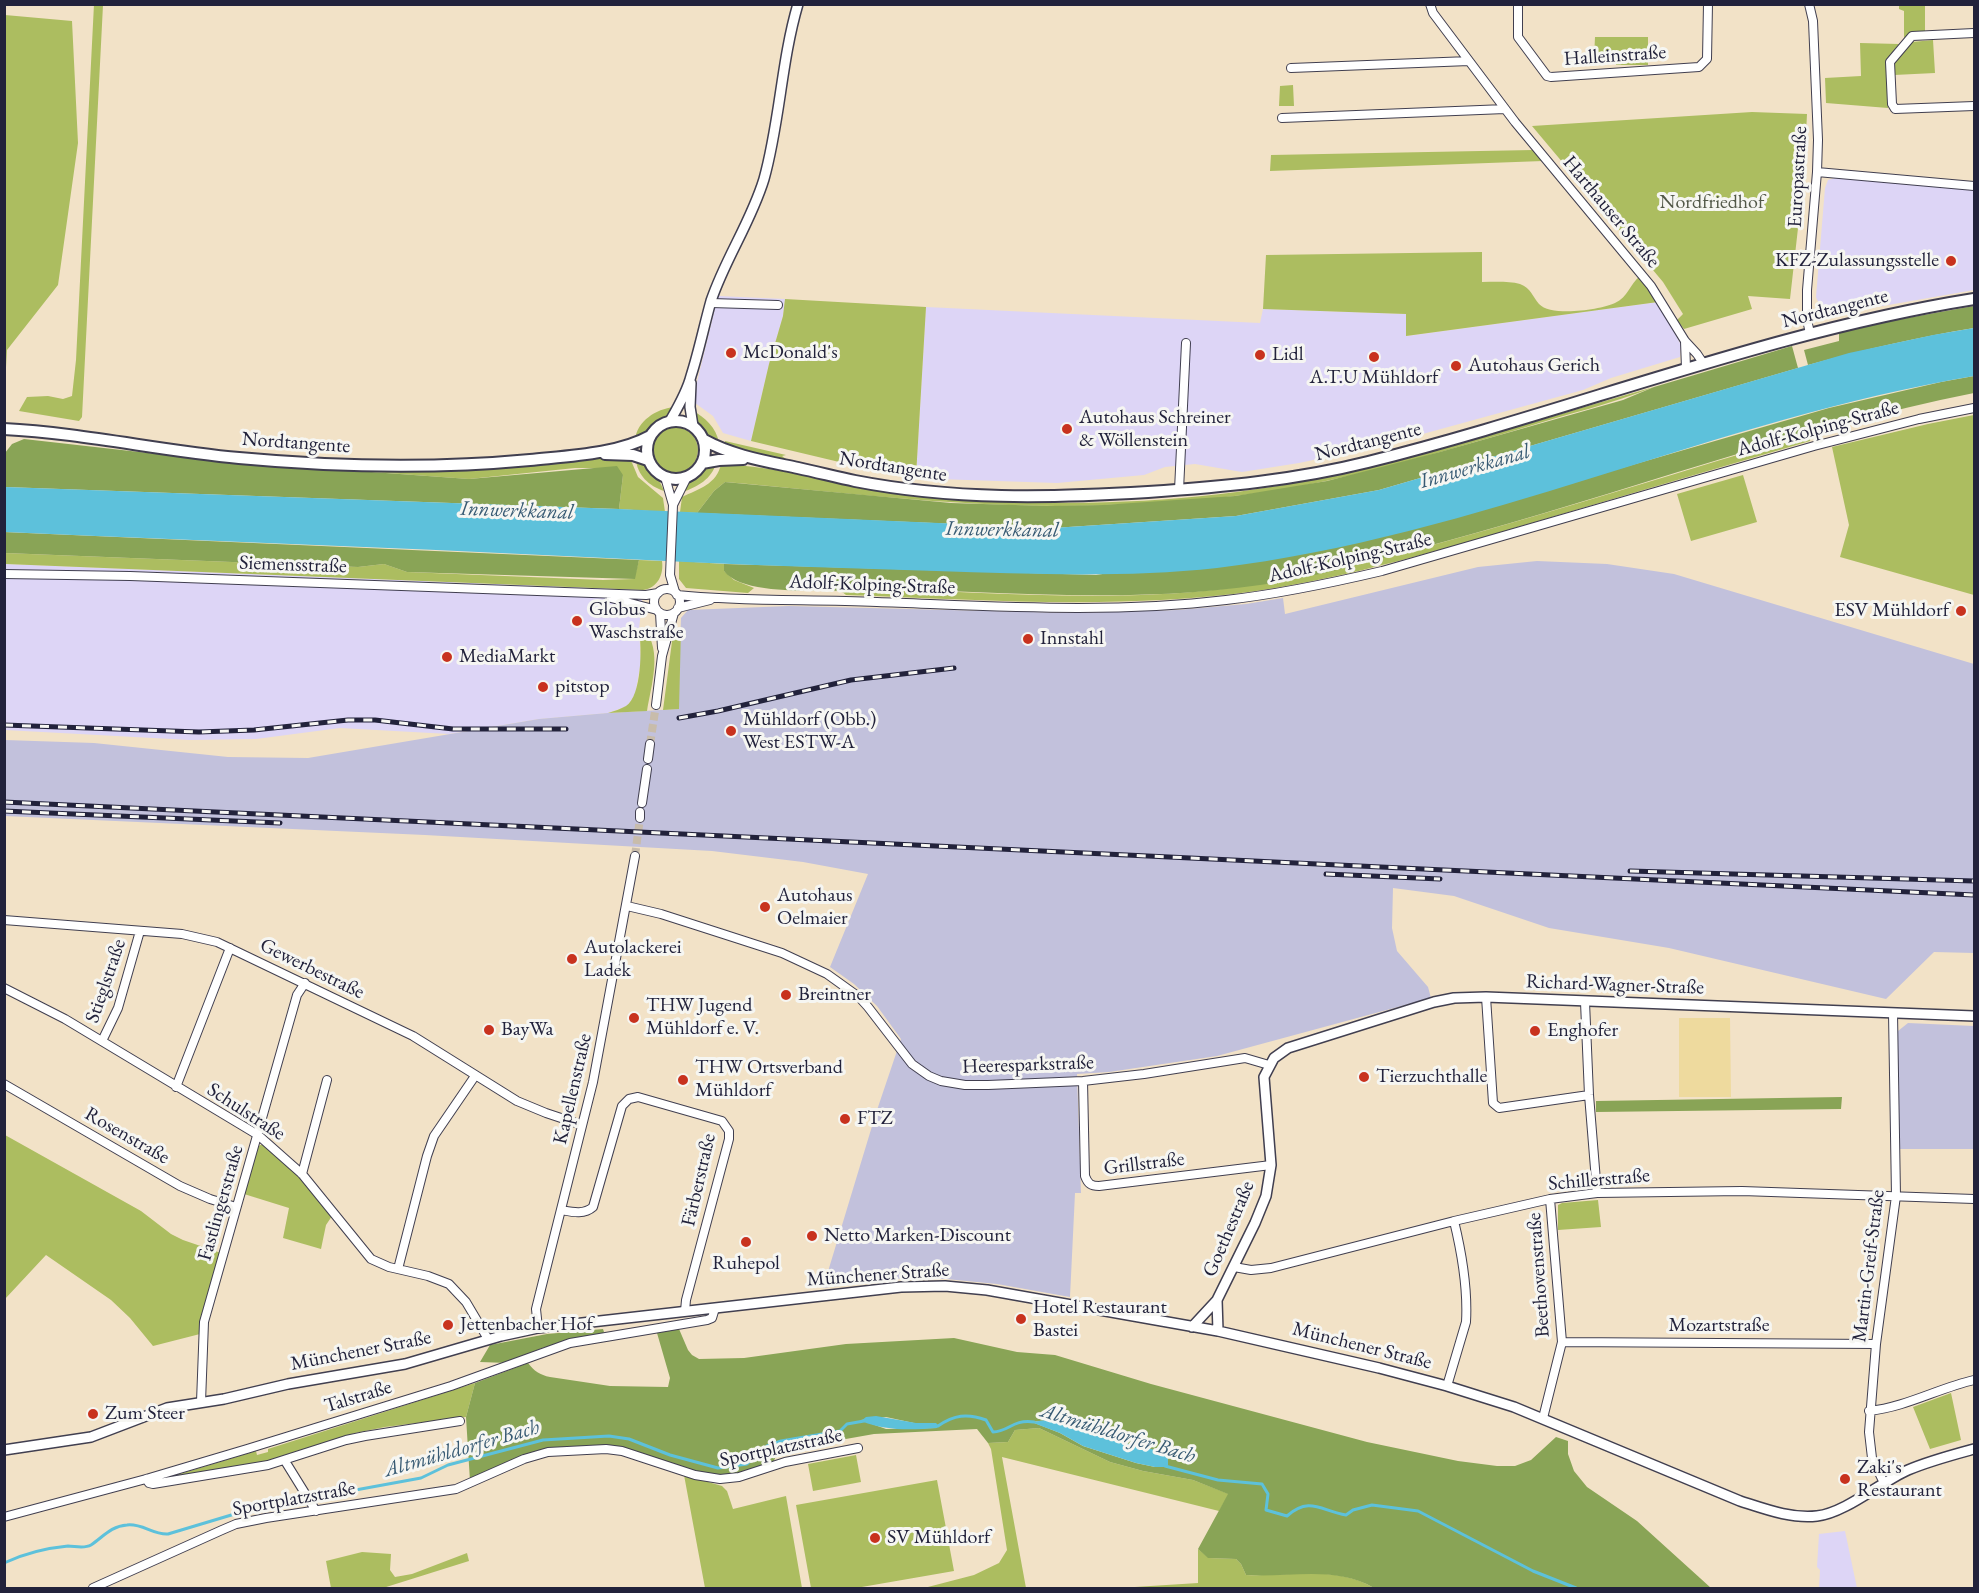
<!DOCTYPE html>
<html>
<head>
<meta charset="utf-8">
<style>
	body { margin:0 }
	#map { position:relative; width:1979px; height:1593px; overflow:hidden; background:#f2e2c7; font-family:"EB Garamond",serif }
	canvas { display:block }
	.frame { position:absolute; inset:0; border:6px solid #22223b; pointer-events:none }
</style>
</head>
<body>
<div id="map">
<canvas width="1979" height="1593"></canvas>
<div class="frame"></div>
</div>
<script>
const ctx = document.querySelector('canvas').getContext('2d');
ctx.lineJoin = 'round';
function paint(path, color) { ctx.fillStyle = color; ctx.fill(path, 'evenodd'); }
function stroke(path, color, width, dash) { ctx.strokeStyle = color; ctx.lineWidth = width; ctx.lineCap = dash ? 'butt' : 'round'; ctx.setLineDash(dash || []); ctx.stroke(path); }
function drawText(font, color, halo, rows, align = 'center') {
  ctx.font = font + ' "EB Garamond",serif'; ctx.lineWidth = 6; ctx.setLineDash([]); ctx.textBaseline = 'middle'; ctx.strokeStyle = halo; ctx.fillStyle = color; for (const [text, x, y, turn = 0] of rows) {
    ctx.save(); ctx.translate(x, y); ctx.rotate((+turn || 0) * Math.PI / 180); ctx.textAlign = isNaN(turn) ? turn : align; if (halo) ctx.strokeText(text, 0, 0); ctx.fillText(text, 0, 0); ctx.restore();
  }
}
paint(new Path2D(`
	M1835 178 1897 181 1974 190V290L1837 314 1831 315 1822 311 1816 297 1825 188 1828 180Z
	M718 296 785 299 783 316 769 364 751 441 723 433 713 416 695 403 697 382Z
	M1658 302 1681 345 1680 357 1611 378 1583 390 1379 446 1299 463 1242 472 1195 464 1165 467 1144 475 1057 483 937 479 916 476 926 307 1260 323 1263 309 1407 314V336Z
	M5 564 643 590 639 630 641 661 635 695 627 706 608 713 539 719 449 734 340 728 256 739 190 740 5 730Z
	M1845 1531 1857 1588H1819L1820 1570 1817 1567 1819 1534Z`), '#ddd5f6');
paint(new Path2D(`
	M1537 561 1607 564 1674 574 1974 664V953L1934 952 1886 999 1669 948 1549 928 1454 896 1393 888 1392 928 1397 951 1428 987 1431 998 1217 1056 1109 1072 1077 1074 1081 1193H1075L1070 1297 997 1284 946 1279H897L823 1288 876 1113 901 1039 877 1006 854 984 830 967 868 874 803 862 712 851 425 835 5 816V740L94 743 228 757 308 758 539 719 608 713 678 709 681 618 688 610 789 606 1071 613 1177 610 1246 604 1283 598 1285 614 1478 567Z
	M1908 1023 1974 1026V1149H1899L1895 1095 1898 1031Z`), '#c2c1dc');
paint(new Path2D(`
	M94 4 103 5 82 417 79 421 19 411 27 397 48 396 63 399 72 396 76 360Z
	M1899 5H1925V32L1909 34 1904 38V11L1899 9Z
	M5 15 72 21 78 143 58 285 7 350 5 385Z
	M1595 37H1648V65H1616V59H1594Z
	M1933 40 1935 73 1894 75 1895 61 1912 42Z
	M1860 43 1899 44 1888 58 1886 64 1888 108 1826 103 1825 78 1861 76Z
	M1293 85 1294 106H1279L1280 86Z
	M1752 112 1807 114 1804 175 1790 299 1748 296 1752 309 1684 329 1677 320 1683 314 1663 282 1532 126Z
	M1533 150 1543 161 1270 171 1271 155Z
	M1482 252V282C1494 282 1509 281 1520 284 1531 288 1532 296 1539 304 1551 317 1600 310 1615 303 1628 297 1630 284 1640 276L1658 302 1406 336V314L1263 309 1266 255Z
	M785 299 926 307 916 476 856 466 751 441 769 364 783 316Z
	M1654 387C1612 404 1567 414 1523 428 1458 447 1392 467 1326 481 1253 497 1178 503 1104 505 978 510 851 493 725 482L714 491 697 513 680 512 682 497C699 489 717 484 721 464 781 467 840 484 900 493 941 500 982 501 1024 502 1137 506 1255 495 1365 468 1462 445 1558 414 1654 387Z
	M674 407 668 417 657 422 643 437 635 440C637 421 656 409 674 407Z
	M693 411C705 417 716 428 719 442 705 438 697 425 693 411Z
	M1974 415V595L1840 557 1849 525 1832 447 1928 424Z
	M652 450a23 23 0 1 1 46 0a23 23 0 1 1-46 0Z
	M1812 433 1810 441C1718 468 1626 495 1535 522 1443 549 1351 577 1256 591 1120 610 984 600 846 595L841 591 844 588C970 590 1096 604 1222 589 1296 581 1368 562 1440 543 1565 509 1687 469 1812 433Z
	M725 441 786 455 782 456 786 459 782 460 724 447Z
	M605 458H630L638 477 663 498 665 512 619 509 623 475 592 468H575L469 479 359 471C442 471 523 467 605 458Z
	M636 459C648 464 660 479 664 491 649 486 637 475 636 459Z
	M716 463C712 479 697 487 683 492 688 479 702 469 716 463Z
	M1743 475 1757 522 1691 541 1677 494Z
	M4 553 358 567 384 564 407 572 603 580 634 579 639 560 662 561C664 574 658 588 643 590L6 564Z
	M679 561 724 564V571L734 580 754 588 748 593 686 588 679 579Z
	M644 629C663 650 651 686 647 711L608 713C614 711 621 709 626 706 642 696 642 647 639 630Z
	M681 630 679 709 663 710 673 634Z
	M5 1135 141 1211 171 1234 183 1240 221 1253 203 1314 200 1334 153 1346 130 1318 111 1300 46 1255 5 1299Z
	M260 1145H263L298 1176 332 1216 326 1225 321 1249 283 1238 289 1208 244 1194 257 1148Z
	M1598 1200 1601 1227 1558 1230V1205L1562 1203Z
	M475 1383 466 1417 385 1427 355 1433 286 1456 259 1463 160 1480 256 1451 257 1455 268 1452V1449Z
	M1951 1393 1961 1440 1930 1449 1913 1407Z
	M1039 1428 1110 1462 1143 1471 1193 1480 1229 1494 1219 1511 1002 1457 1026 1588H924L974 1575 999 1563 1007 1550 991 1449 988 1443 1008 1442 1015 1430Z
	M856 1455 861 1482 813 1491 808 1464Z
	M684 1475 722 1486 727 1491 733 1509 786 1496 802 1588H705Z
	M937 1480 954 1571 856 1588H811L796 1505Z
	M1198 1549 1209 1558 1236 1559 1241 1564 1246 1575C1289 1577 1336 1565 1374 1588H1119L1198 1583Z
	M362 1552 391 1554 390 1570 395 1577 412 1574 467 1553 469 1561 383 1588H331L326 1561Z`), '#acbd60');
paint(new Path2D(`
	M1974 306V328C1918 337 1863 350 1808 365L1804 350 1839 341V333L1896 320Z
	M1792 346 1798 368 1379 490 1236 516 1053 528 697 513 714 491 725 482 951 503 1047 506 1103 505 1235 496 1327 481 1440 452 1623 400 1654 387Z
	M1974 376V393C1794 429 1621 494 1443 542 1391 556 1339 571 1285 581 1139 607 992 590 845 588L841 591C811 590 742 595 724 571V564L1096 575 1421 526 1829 408 1941 382Z
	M24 439 219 461 469 479 617 466 623 475 619 509 5 487V453L12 444Z
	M4 532 639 560 635 579 407 572 384 564 358 567 5 553Z
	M1842 1097 1841 1109 1596 1112V1101Z
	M603 1329 604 1332 601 1335 542 1348 508 1363 480 1362 490 1345 547 1334Z
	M679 1329 688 1350 692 1355 699 1359 744 1358 846 1344 954 1338 1017 1352 1055 1355 1151 1384 1367 1442 1458 1461 1497 1466H1515L1531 1460 1556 1437 1568 1441V1454L1574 1471 1587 1487 1637 1521 1711 1588H1374C1335 1565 1289 1578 1246 1575L1241 1564 1236 1559 1208 1558 1198 1549 1228 1494 1193 1480 1143 1471 1110 1462 1039 1428 1015 1430 1008 1442 988 1443 977 1429 874 1434 778 1451 773 1463 726 1476 700 1474 638 1452 619 1447 568 1448 470 1481 466 1417 475 1383 528 1363C534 1371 540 1375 550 1377L610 1386 668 1387 670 1378 657 1333ZM886 1417 937 1428 886 1429 861 1420ZM1047 1420 1129 1444 1150 1448 1155 1467 1136 1463 1083 1446 1060 1433 1032 1422Z`), '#89a456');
paint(new Path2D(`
	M1679 1018H1730L1731 1097H1679Z`), '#eeda9e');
paint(new Path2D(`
	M1974 328V376C1717 419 1477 537 1217 568 1124 578 1030 574 936 571 853 568 769 566 686 562 459 550 232 542 5 532V487L619 509 1053 528 1236 516 1379 490 1849 353 1933 335Z
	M876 1416 916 1423H936L939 1426 937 1428C910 1430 886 1431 861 1421L866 1417Z
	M1047 1420 1129 1444 1164 1452 1168 1459V1467H1155L1136 1463 1083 1446 1060 1433 1031 1422Z`), '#5dc1db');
stroke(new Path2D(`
	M938 1426C954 1415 967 1413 986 1420L993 1432C1009 1432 1012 1419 1034 1422
	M1165 1466 1218 1480 1262 1484 1268 1494 1266 1510 1287 1516C1310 1496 1321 1511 1346 1515L1353 1510 1372 1505 1418 1511 1533 1571 1576 1588
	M4 1563C23 1554 47 1548 68 1546 75 1546 84 1549 91 1545 103 1537 111 1526 127 1525 142 1523 153 1535 168 1534L248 1510 330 1498 350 1491 421 1478 448 1465 543 1440 609 1436 629 1439 670 1455 718 1468 747 1464 767 1446 781 1441 840 1431 847 1424 864 1421`), '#5dc1db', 3);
stroke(new Path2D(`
	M650 744 656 705
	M635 856 640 818`), '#c8bcab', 8, [8, 4]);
const minor = new Path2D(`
	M1430 4 1433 13 1515 122 1651 286 1685 341 1697 354 1703 363
	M1518 4V37L1547 76 1551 77 1699 67 1707 59 1708 4
	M1809 4 1813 21 1818 140 1817 172 1807 290V320L1810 333
	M1974 33 1912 36 1890 62 1892 104 1895 109 1974 106
	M1291 68 1469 61
	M1282 118 1505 109
	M1817 172 1974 186
	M711 303 778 305
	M1685 341 1686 368
	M665 477 673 505
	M1179 490 1186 343
	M4 574 130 576 646 595 658 593
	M654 602a13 13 0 1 1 26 0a13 13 0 1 1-26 0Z
	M675 592 670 575 673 505 687 477
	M677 595C743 602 810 599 877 602 993 606 1110 614 1226 600 1279 594 1331 583 1382 571L1814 446 1919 419 1974 408
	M611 598 657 610
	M678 608 710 600
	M660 613 662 648
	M656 705 662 656 674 613
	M648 759 650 744
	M642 803 647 769
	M640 818V812
	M627 906 661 914 782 953 827 974 859 997 868 1007 912 1064 929 1076 941 1081 965 1085H988L1083 1081 1144 1074 1245 1058 1269 1065
	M4 920 182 934 217 942 413 1036 517 1101 546 1113 582 1125
	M4 988 65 1019 258 1135 302 1174 371 1259 389 1267 428 1276 449 1284 466 1302 488 1339
	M1486 997 1493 1103 1499 1108 1589 1095
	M1585 1002 1589 1095 1597 1193
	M102 1041 118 1008 140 931
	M1083 1081 1085 1176C1088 1184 1091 1186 1099 1186L1271 1165
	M4 1084 180 1186 210 1199 236 1207
	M176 1087 230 948
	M302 1174 327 1080
	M561 1210C572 1212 584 1215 593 1207L622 1106 629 1099 638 1097 722 1121 729 1131V1139L686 1300 685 1311
	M1234 1267 1251 1270 1271 1268 1454 1221 1550 1199 1597 1193 1742 1191 1974 1199
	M398 1269 427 1156 434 1136 475 1076
	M538 1328 536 1309 593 1082 635 856
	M1562 1342 1876 1344
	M1447 1386 1466 1322C1468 1288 1462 1254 1454 1221
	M201 1402 204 1322 297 995 305 983
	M1869 1411C1906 1407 1939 1388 1974 1380
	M1543 1418 1562 1342 1550 1199
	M285 1461 316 1511
	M146 1479 149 1483 153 1484 268 1465 346 1440 365 1436 460 1421
	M1884 1483 1872 1458 1869 1432 1876 1344 1896 1196 1893 1013
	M4 1517 146 1479 247 1449 451 1386 570 1343 707 1320 712 1318 715 1308
	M93 1588 222 1530 236 1524 266 1518 456 1489 524 1459 548 1452 606 1449 622 1451 695 1475 720 1479 739 1477 785 1462 858 1448`);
const tertiary = new Path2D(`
	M691 383 690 407 693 426
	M670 421C678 407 687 392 691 376 699 351 704 326 711 301 725 259 751 222 764 179 780 122 781 62 798 4
	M1217 1300 1218 1331
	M1192 1327 1217 1300 1255 1223 1266 1196 1271 1165 1264 1077 1274 1058 1288 1048 1434 1002 1454 998 1486 997 1974 1016
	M4 1450 91 1437 167 1408 224 1399 288 1384 405 1364 501 1336 538 1328 901 1287 945 1286 987 1290 1218 1331 1379 1368 1447 1386 1514 1407 1740 1501C1765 1509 1791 1519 1817 1516 1845 1513 1881 1482 1908 1470 1929 1461 1952 1455 1974 1449`);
const secondary = new Path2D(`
	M647 450a29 29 0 1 1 58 0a29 29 0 1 1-58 0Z
	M4 429C83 433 161 451 239 458 336 467 434 469 530 460 567 456 618 454 650 436
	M704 440C733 456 765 461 798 468 817 472 836 477 855 481 953 500 1049 498 1148 492 1222 487 1296 480 1368 462 1572 411 1767 332 1974 299
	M605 454 633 455 648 460
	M702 463 719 460 743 459`);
stroke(minor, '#413f50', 10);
stroke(tertiary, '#413f50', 12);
stroke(secondary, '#413f50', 14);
stroke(minor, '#fff', 8);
stroke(tertiary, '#fff', 9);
stroke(secondary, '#fff', 10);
const rail = new Path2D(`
	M679 718 718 711 851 680 954 668
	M4 725 199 732 254 730 348 720H375L453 729H566
	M4 802 1974 895
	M4 811 280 823
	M1630 871 1974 881
	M1326 874 1440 879`);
stroke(rail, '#22223b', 5);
stroke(rail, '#f6f6f2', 3, [9]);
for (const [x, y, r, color] of [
	[1951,261,6,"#c8321e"],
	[731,353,6,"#c8321e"],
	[1260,355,6,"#c8321e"],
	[1374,357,6,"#c8321e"],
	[1456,366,6,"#c8321e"],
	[1067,429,6,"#c8321e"],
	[1961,611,6,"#c8321e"],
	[577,621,6,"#c8321e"],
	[1028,639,6,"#c8321e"],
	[447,657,6,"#c8321e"],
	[543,687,6,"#c8321e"],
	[731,731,6,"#c8321e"],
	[765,907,6,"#c8321e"],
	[572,959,6,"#c8321e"],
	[786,995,6,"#c8321e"],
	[634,1018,6,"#c8321e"],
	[489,1030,6,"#c8321e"],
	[1535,1031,6,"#c8321e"],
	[1364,1077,6,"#c8321e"],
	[683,1080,6,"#c8321e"],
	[845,1119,6,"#c8321e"],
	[812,1236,6,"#c8321e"],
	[746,1242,6,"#c8321e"],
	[1021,1319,6,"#c8321e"],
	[448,1325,6,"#c8321e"],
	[93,1414,6,"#c8321e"],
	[1845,1479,6,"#c8321e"],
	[875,1538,6,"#c8321e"]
]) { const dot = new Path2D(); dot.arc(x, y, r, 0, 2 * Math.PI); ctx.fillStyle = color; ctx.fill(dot); stroke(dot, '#f6f6f2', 2); }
drawText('20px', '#22223b', '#f6f6f2', [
	["Halleinstraße",1615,56,-4],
	["Europastraße",1798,177,-87],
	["Harthauser Straße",1611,212,50],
	["Nordtangente",1835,309,-14],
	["Adolf-Kolping-Straße",1818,429,-15],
	["Nordtangente",1368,442,-14],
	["Nordtangente",296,443,4],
	["Nordtangente",893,467,9],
	["Adolf-Kolping-Straße",1350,558,-13],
	["Siemensstraße",293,565,2],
	["Adolf-Kolping-Straße",872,585,2],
	["Gewerbestraße",312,969,26],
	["Stieglstraße",106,981,-71],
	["Richard-Wagner-Straße",1615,985,2],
	["Heeresparkstraße",1028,1065,-2],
	["Kapellenstraße",573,1089,-77],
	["Schulstraße",246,1112,33],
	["Rosenstraße",127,1136,30],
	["Grillstraße",1144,1164,-7],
	["Färberstraße",699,1180,-77],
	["Schillerstraße",1599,1180,-5],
	["Fastlingerstraße",221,1203,-74],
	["Goethestraße",1229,1229,-67],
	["Martin-Greif-Straße",1869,1266,-83],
	["Münchener Straße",878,1275,-4],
	["Beethovenstraße",1539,1275,-94],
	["Mozartstraße",1719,1326],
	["Münchener Straße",1362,1346,14],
	["Münchener Straße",361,1351,-11],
	["Talstraße",358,1397,-17],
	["Sportplatzstraße",781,1448,-12],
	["Sportplatzstraße",294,1499,-10]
]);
drawText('20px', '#525848', '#f6f6f2', [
	["Nordfriedhof",1712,203]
]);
drawText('20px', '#22223b', '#f6f6f2', [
	["KFZ-Zulassungsstelle",1939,261,"right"],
	["McDonald's",743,353],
	["Lidl",1272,355],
	["Autohaus Gerich",1468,366],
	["A.T.U Mühldorf",1374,378,"center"],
	["Autohaus Schreiner",1079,418],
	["& Wöllenstein",1079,441],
	["Globus",589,610],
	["Waschstraße",589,633],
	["ESV Mühldorf",1949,611,"right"],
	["Innstahl",1040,639],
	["MediaMarkt",459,657],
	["pitstop",555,687],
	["Mühldorf (Obb.)",743,720],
	["West ESTW-A",743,743],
	["Autohaus",777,896],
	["Oelmaier",777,919],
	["Autolackerei",584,948],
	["Ladek",584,971],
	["Breintner",798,995],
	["THW Jugend",646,1006],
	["Mühldorf e. V.",646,1029],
	["BayWa",501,1030],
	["Enghofer",1547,1031],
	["THW Ortsverband",695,1068],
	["Mühldorf",695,1091],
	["Tierzuchthalle",1376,1077],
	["FTZ",857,1119],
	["Netto Marken-Discount",824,1236],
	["Ruhepol",746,1264,"center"],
	["Hotel Restaurant",1033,1308],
	["Bastei",1033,1331],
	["Jettenbacher Hof",460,1325],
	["Zum Steer",105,1414],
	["Zaki's",1857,1468],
	["Restaurant",1857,1491],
	["SV Mühldorf",887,1538]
], 'left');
drawText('italic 21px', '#375a73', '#f6f6f2', [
	["Innwerkkanal",1475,467,-16],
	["Innwerkkanal",517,511,2],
	["Innwerkkanal",1002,530,1],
	["Altmühldorfer Bach",1118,1434,17],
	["Altmühldorfer Bach",462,1449,-16]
]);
</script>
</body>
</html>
